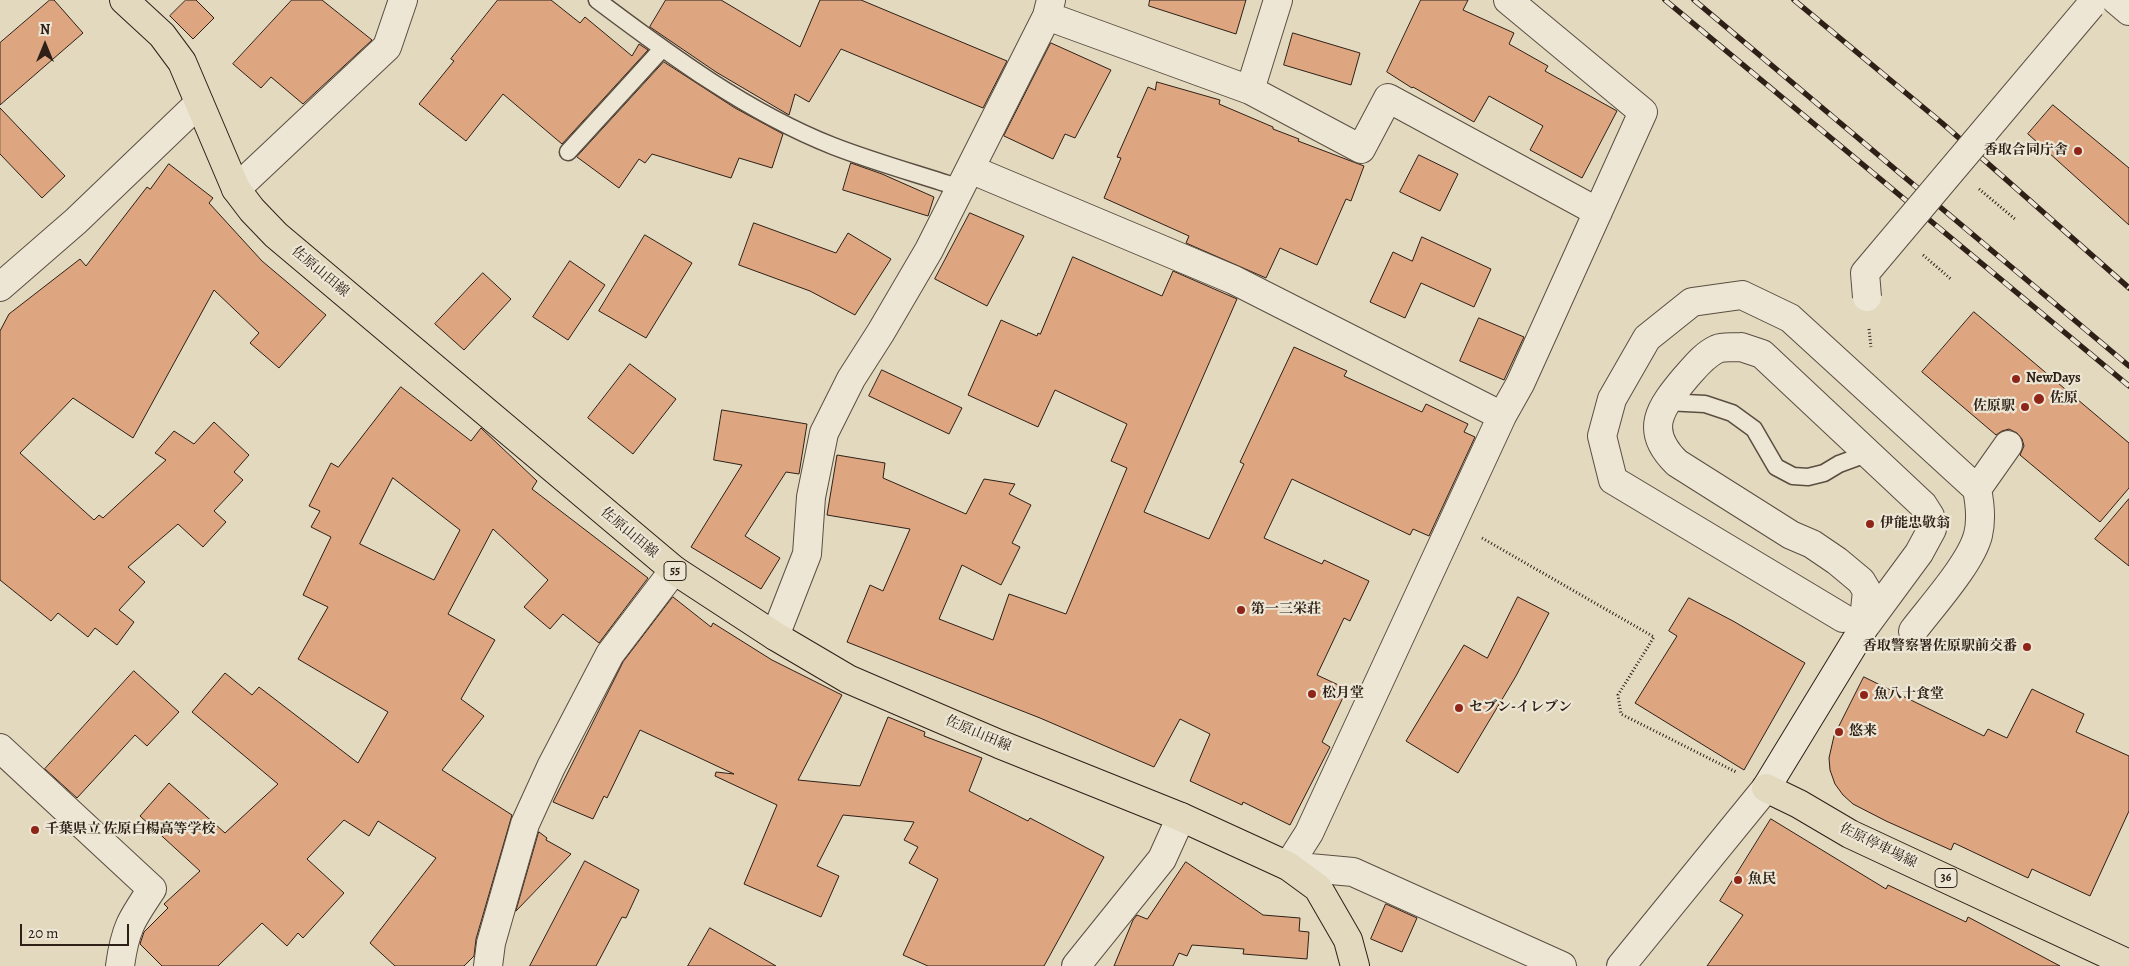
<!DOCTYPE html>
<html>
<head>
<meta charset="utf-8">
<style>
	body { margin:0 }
	#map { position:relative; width:2129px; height:966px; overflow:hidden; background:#e3d9bf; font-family:Alegreya,serif }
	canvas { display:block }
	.north { position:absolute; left:20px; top:20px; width:50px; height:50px; -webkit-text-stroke:4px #ede6d5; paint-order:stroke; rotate:0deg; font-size:14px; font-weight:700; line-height:20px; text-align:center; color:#2e2017 }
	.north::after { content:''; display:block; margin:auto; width:18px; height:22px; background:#2e2017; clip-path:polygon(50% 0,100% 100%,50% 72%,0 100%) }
	.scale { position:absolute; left:20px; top:924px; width:109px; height:22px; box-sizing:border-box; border:2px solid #2e2017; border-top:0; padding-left:6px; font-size:15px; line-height:18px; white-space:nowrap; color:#2e2017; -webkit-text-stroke:4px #ede6d5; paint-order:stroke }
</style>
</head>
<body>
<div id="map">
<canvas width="2129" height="966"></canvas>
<div class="north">N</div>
<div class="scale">20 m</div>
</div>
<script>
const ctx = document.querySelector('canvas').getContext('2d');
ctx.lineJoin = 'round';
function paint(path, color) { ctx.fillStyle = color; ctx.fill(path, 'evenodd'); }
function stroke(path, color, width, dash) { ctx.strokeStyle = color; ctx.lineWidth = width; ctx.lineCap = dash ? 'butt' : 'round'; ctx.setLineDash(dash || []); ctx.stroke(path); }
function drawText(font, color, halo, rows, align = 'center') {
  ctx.font = font + ' Alegreya,"Noto Serif JP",serif'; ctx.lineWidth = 4.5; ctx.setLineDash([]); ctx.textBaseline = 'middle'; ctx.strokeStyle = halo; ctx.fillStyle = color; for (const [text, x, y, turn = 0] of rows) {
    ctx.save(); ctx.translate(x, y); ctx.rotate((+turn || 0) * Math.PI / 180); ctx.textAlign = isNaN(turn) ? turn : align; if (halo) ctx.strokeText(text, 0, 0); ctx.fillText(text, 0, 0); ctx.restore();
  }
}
const building = new Path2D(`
	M50 0H54L83 33 0 105V43Z
	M186 0H196L214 18 193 39 170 16Z
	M292 0H322L372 40 303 104 271 77 261 88 233 64Z
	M498 0H551L580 23 585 17 632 56 639 44 648 50 562 144 503 94 466 141 419 104 454 61 451 59Z
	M666 0H721L800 47 820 0H861L1007 61 983 108 841 49 809 102 795 94 789 115 716 72 650 27Z
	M1150 0H1246L1236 34 1149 6Z
	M1421 0H1468L1463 10 1514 33 1509 44 1548 66 1545 71 1617 111 1582 178 1530 150 1543 126 1489 96 1474 122 1413 87 1412 88 1387 72Z
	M1293 33 1360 53 1351 85 1284 65Z
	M1051 43 1111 70 1075 138 1065 134 1053 159 1004 136Z
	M664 62 735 108 783 134 772 168 739 158 731 178 652 154 645 163 639 159 619 188 577 157Z
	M1157 82 1220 100 1219 104 1273 127V129L1299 139 1298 141 1364 166 1351 201 1346 199 1317 265 1280 248 1266 278 1186 243 1189 236 1104 198 1121 158 1117 157 1148 87 1155 90Z
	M2053 105 2129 168V225L2028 134Z
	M0 108 65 176 42 198 0 154Z
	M1419 155 1458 174 1440 211 1400 192Z
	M851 163 882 174 934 197 928 216 843 190Z
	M169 164 213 198 209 203 262 261 326 315 279 368 250 343 259 333 214 290 133 438 73 398 20 453 94 520 99 515 103 518 166 460 155 453 174 431 194 444 214 422 249 455 234 472 243 480 214 511 226 522 203 547 178 524 128 567 145 582 119 610 134 622 117 645 95 628 88 637 58 613 51 621 0 580V331L9 314 80 259 86 266 147 187 150 189Z
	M970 213 1024 236 987 306 935 279Z
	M754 223 836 253 848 233 891 259 855 315 810 291 739 265Z
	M645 235 692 263 646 338 599 311Z
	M1422 237 1491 269 1474 307 1421 283 1405 318 1370 302 1393 252 1412 261Z
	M1073 257 1162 296 1173 271 1237 299 1144 512 1209 539 1244 464 1240 462 1294 347 1347 371 1344 376 1422 412 1426 404 1468 424 1464 432 1475 437 1429 536 1413 529 1410 535 1292 479 1264 538 1322 564 1324 560 1369 581 1350 621 1344 618 1317 675 1347 689 1322 742 1330 747 1290 825 1243 802 1242 805 1190 781 1210 734 1180 719 1154 767 1040 718 847 642 870 585 883 591 910 529 827 515 837 455 885 463 883 478 966 514 984 479 1015 484 1009 494 1031 505 1012 543 1020 547 1001 585 962 565 939 619 993 640 1009 594 1066 614 1127 468 1111 461 1127 424 1055 390 1038 427 968 395 1001 320 1037 336 1038 333 1040 334Z
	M570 261 605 285 568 340 533 317Z
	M483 273 511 299 464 350 435 324Z
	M1974 312 2129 443V488L2100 522 2020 455 2024 446 2022 439 2017 433 2009 429 2002 431 1996 435 1922 372Z
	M1479 318 1524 337 1504 380 1460 361Z
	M630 364 676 399 633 454 588 418Z
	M882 370 962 408 949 434 869 396Z
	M401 387 471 441 481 428 537 481 532 489 648 578 599 643 563 614 550 629 524 607 548 580 493 529 448 614 495 640 461 699 484 716 442 770 512 815 476 939 474 956 464 966H395L370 943 436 858 378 821 369 836 344 820 307 859 344 893 303 938 298 933 287 946 262 923 218 966H162L140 944 144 932 168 908 164 904 200 871 140 816 169 783 225 833 278 784 192 712 225 673 252 695 259 687 358 763 388 712 298 659 328 607 303 595 331 537 311 527 320 511 309 506 331 463 338 467ZM393 478 460 530 434 580 360 544Z
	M722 410 807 424 799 474 786 472 745 536 780 558 761 589 691 547 742 465 714 460Z
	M2129 499V566L2095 539Z
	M673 597 711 627 713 623 772 660 842 695 798 780 860 786 888 717 925 732 924 736 982 758 969 791 1028 821 1030 818 1104 857 1044 966H928L903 955 938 879 909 863 918 847 904 840 914 822 843 815 817 866 839 876 821 917 744 884 777 805 715 776 716 772 734 774 640 730 607 798 604 796 593 819 553 802 623 662Z
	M1518 597 1549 613 1516 676 1458 773 1406 741 1464 645 1487 658Z
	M1689 598 1733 621 1805 663 1744 770 1635 703 1677 636 1669 631Z
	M134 671 179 712 147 746 135 735 77 798 45 769Z
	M1864 677 1984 736 1988 729 2007 738 2032 689 2084 714 2076 732 2129 756V811L2090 896 2032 869 2028 878 1954 843 1951 850 1886 821 1853 804 1843 795 1835 784 1830 770 1829 758 1834 736Z
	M1771 819 1886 889 1888 885 1966 922 1968 917 2060 966H1707L1743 915 1720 901Z
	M539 832 547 838 546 840 571 854 516 911Z
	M585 861 639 890 626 918 622 917 596 966H530Z
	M1186 862 1263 915 1300 918 1299 931 1309 932 1307 959 1243 954 1244 949 1192 945 1187 956 1179 953 1173 966H1114L1133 920 1137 915 1147 919Z
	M1386 904 1417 918 1402 952 1371 939Z
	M710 928 776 966H688Z`);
paint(building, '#dda580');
stroke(building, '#2e2017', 1);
const lane = new Path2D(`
	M597 0C670 55 747 112 833 146 874 162 918 174 960 188
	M568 152 662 49
	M1666 402 1705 404 1732 413 1754 429 1776 467 1793 476 1808 477 1824 473 1839 464 1869 453`);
const street = new Path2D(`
	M2116 0 2129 11
	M1047 16 1250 90 1361 149 1388 98 1598 212
	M1250 90 1278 0
	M970 169 1234 280 1502 416 1309 833 1288 866 1353 872 1562 966
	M236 189 387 47 403 0
	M0 287 76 221 199 103
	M1741 347 1762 354 1923 505 1930 516 1932 529 1919 553 1863 629 1867 591 1861 581 1837 561 1812 544 1791 535 1677 463C1643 430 1660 408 1686 377 1695 367 1704 355 1717 349 1724 346 1734 348 1741 347Z
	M1502 416 1520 384 1643 112 1508 0
	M1843 618 1613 480 1602 436 1612 399 1647 338 1692 302 1742 295 1790 318 1977 489
	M1913 631C1931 607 1971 563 1978 535 1982 519 1980 504 1977 489L2008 445
	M775 636 807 554 811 497 824 433 851 379 881 332 929 250 1047 16 1051 0
	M0 748 152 889C131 920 125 929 120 966
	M488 966 491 943 525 824 551 767 610 654 674 570
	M1076 966 1162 859 1181 817
	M1621 966 1766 788`);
const secondary = new Path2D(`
	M1766 788 1863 629`);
const primary = new Path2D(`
	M124 0 162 35 182 62 236 189 252 210 276 235 674 570 775 636 848 679 999 744 1181 817 1288 866 1318 888 1348 940 1355 966
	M1766 788 1799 804 1850 834 2129 964`);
stroke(lane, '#5b4e41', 19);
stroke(street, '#5b4e41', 30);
stroke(secondary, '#2e2017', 30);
stroke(primary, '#2e2017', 30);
stroke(new Path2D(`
	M1979 189 2015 219
	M1923 255 1952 280
	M1869 329 1871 347
	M1482 538 1654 637 1618 695 1621 714 1736 772`), '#2e2017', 3, [1, 2.5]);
stroke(lane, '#ede6d5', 16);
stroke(street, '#ede6d5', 28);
stroke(secondary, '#ede6d5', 28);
stroke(primary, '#e3d9bf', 28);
const rail = new Path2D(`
	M1665 0 2129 386
	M1694 0 2129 366
	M1794 0 1942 123 2129 288`);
stroke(rail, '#2e2017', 5.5);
stroke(rail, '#ede6d5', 4, [11]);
const streetBridge = new Path2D(`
	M1867 297 1865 273 2091 5`);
stroke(streetBridge, '#5b4e41', 30, []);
stroke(streetBridge, '#ede6d5', 28);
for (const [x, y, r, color] of [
	[2078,151,5,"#8f2418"],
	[2016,379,5,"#8f2418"],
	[2039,399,6,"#8f2418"],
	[2025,407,5,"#8f2418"],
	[1870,524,5,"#8f2418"],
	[1241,610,5,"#8f2418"],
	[2027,647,5,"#8f2418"],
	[1312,694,5,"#8f2418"],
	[1864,695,5,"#8f2418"],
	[1459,708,5,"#8f2418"],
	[1839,732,5,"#8f2418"],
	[35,830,5,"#8f2418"],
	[1738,880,5,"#8f2418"]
]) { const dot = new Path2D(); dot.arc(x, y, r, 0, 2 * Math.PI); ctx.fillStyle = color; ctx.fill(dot); stroke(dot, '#ede6d5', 2); }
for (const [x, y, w] of [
	[675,571,22],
	[1946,878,22]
]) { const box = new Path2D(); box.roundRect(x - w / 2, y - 9.5, w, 19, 4); ctx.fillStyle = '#ede6d5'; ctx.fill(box); stroke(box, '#2e2017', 1); }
drawText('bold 12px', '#2e2017', null, [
	["55",675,571],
	["36",1946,878]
]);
drawText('bold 14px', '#2e2017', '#ede6d5', [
	["香取合同庁舎",2068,151,"right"],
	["NewDays",2026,379],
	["佐原",2050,399],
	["佐原駅",2015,407,"right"],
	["伊能忠敬翁",1880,524],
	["第一三栄荘",1251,610],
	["香取警察署佐原駅前交番",2017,647,"right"],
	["松月堂",1322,694],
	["魚八十食堂",1874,695],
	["セブン-イレブン",1469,708],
	["悠来",1849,732],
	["千葉県立 佐原白楊高等学校",45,830],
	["魚民",1748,880]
], 'left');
drawText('14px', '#2e2017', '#ede6d5', [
	["佐原山田線",320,272,40],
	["佐原山田線",629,533,40],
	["佐原山田線",978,734,23],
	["佐原停車場線",1878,846,26]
]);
</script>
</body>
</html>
